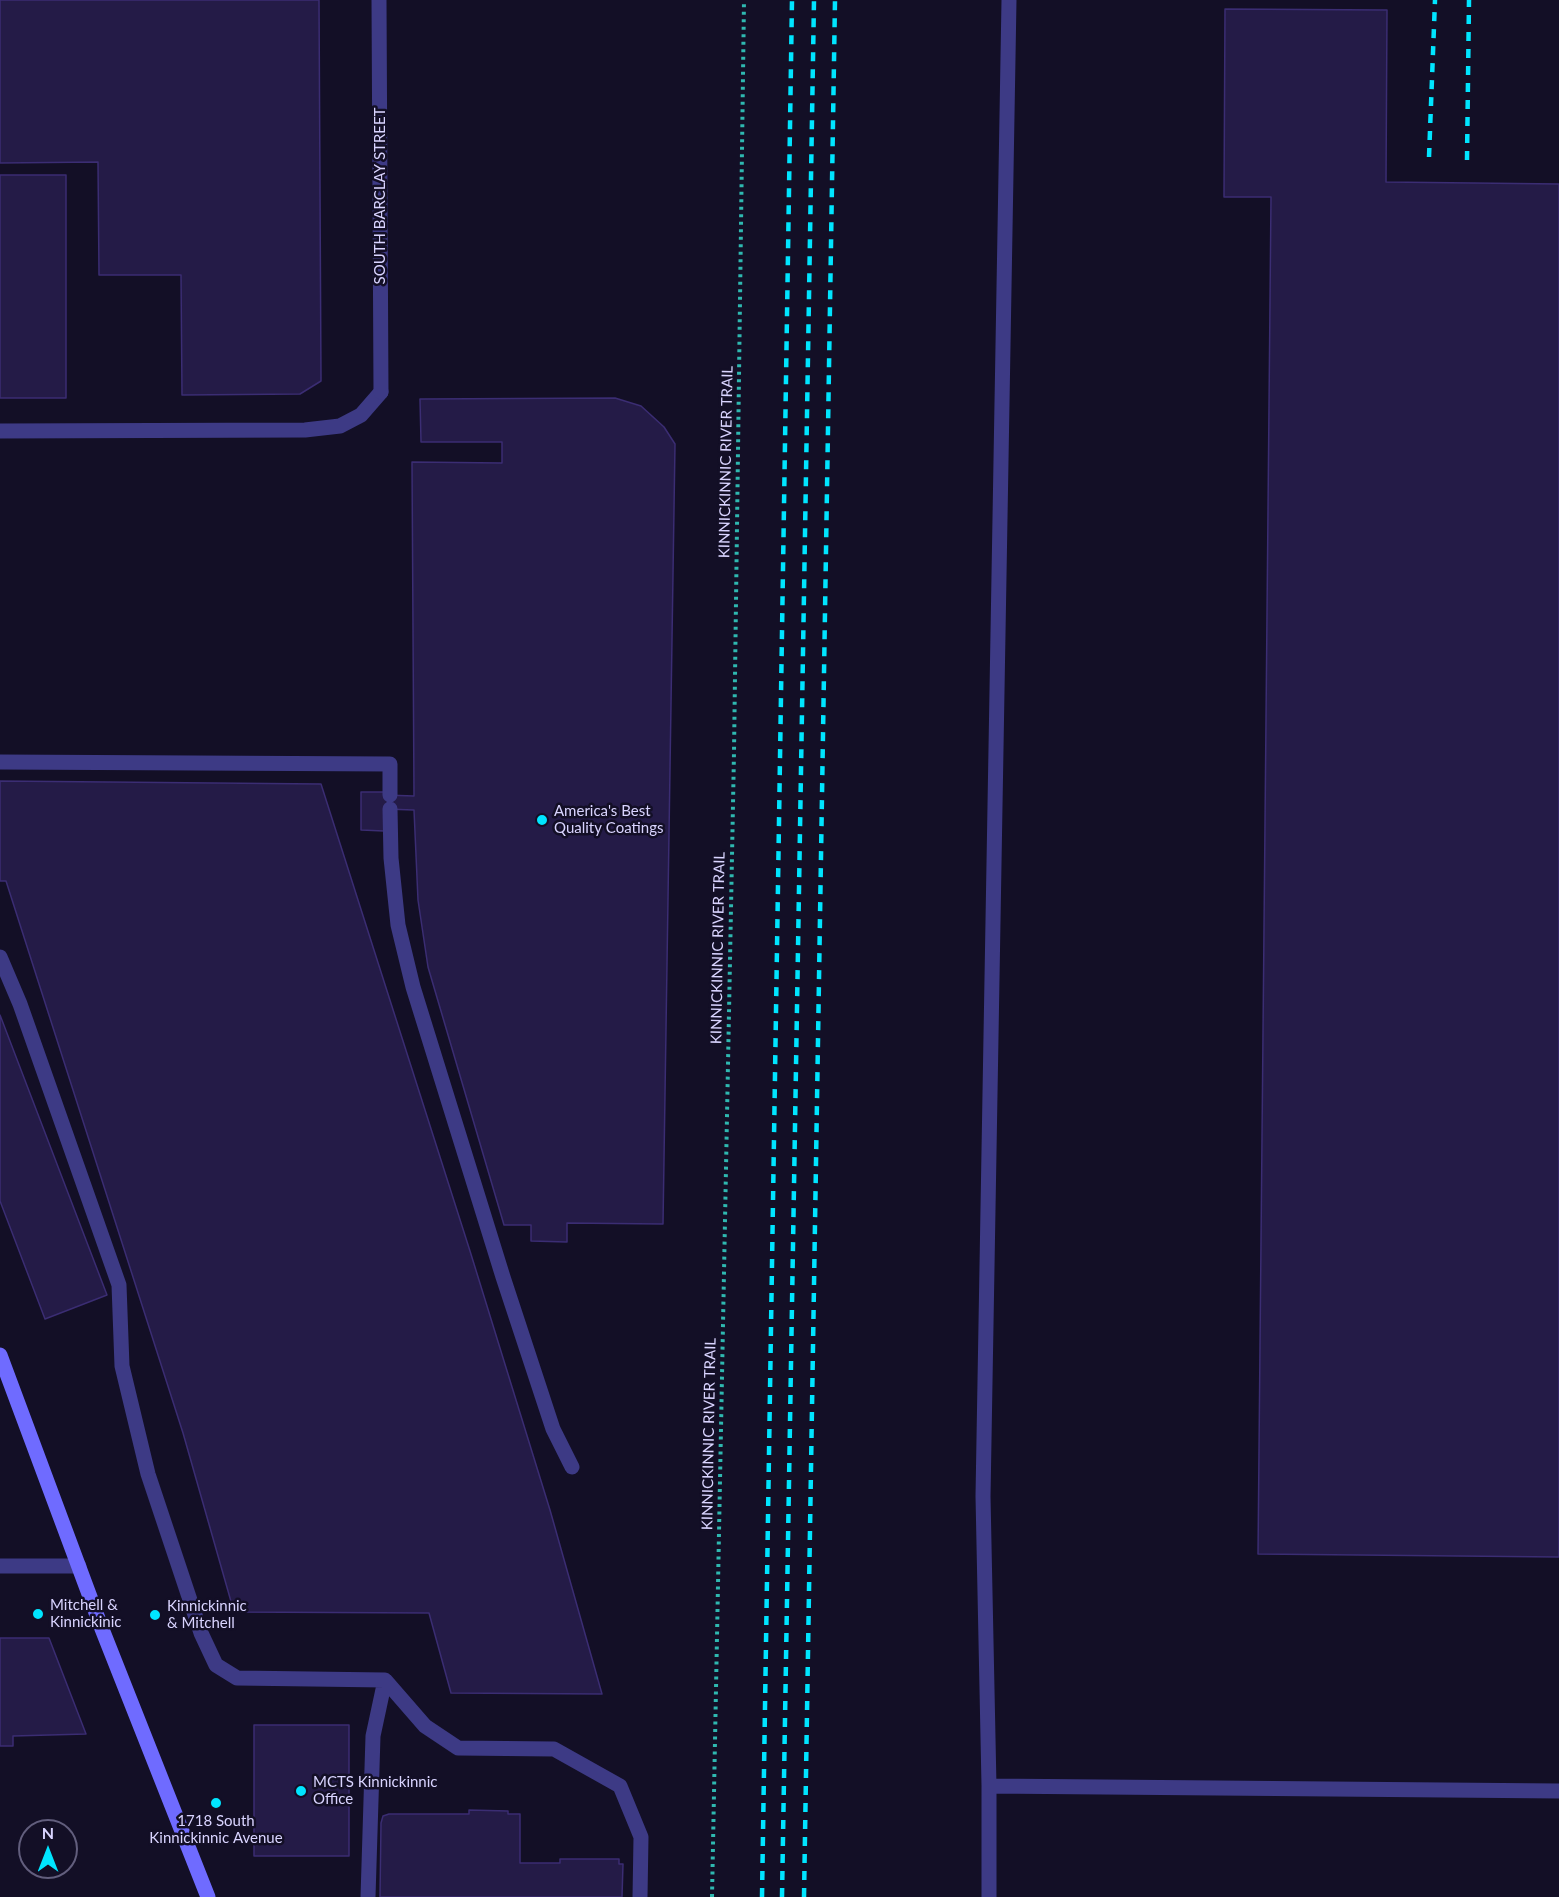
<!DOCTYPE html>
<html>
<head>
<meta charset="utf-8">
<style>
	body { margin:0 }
	#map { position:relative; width:1559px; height:1897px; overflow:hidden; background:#130f26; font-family:Lato,sans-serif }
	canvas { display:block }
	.north { position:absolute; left:18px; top:1819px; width:60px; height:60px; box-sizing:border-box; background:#130f26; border:2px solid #625e7d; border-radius:50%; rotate:0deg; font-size:16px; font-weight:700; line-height:24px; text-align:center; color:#d9d4ff }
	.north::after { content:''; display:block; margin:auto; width:21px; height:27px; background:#00e5ff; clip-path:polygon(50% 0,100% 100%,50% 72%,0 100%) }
</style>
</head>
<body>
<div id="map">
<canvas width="1559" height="1897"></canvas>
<div class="north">N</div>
</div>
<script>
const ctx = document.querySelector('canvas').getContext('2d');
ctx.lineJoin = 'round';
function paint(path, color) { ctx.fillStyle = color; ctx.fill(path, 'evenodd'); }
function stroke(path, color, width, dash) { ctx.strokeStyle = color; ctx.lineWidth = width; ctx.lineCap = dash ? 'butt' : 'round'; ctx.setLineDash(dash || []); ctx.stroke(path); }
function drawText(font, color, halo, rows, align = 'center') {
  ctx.font = font + ' Lato,sans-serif'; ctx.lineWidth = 5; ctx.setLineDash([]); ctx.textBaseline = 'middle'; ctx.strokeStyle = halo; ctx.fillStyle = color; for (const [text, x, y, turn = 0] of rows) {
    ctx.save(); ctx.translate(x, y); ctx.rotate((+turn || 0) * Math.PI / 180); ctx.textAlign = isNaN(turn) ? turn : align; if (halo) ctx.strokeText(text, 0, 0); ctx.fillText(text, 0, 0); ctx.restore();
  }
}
const building = new Path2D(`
	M0 0H319L321 381 300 394 182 395 181 275H99L98 162 0 163Z
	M1225 9 1387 10 1386 182 1559 184V1557L1258 1554 1271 197H1224Z
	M0 175H66V398H0Z
	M615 398 641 406 664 427 675 444 663 1224 567 1223V1242L531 1241V1225H504L428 967 418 900 414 810 385 809 384 831 361 830V792H384V795L414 796 412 462 502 463V442H421L420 399Z
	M0 781 321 784 470 1251 550 1510 602 1694 451 1693 429 1613 234 1612 183 1433 6 881H0Z
	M0 1015 107 1295 45 1319 0 1201Z
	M0 1638H49L86 1734 13 1736V1746H0Z
	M254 1725H349V1856H254Z
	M469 1810 508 1811V1814H520V1863H560V1859H619V1864H623L622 1897H380L381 1823 383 1816 389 1814H469Z`);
paint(building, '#241b47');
stroke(building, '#3b2d73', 1.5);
stroke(new Path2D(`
	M712 1897 734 752 744 0`), '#2fb8b0', 4, [3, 4.5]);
stroke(new Path2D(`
	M0 431 305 430 340 426 361 415 381 392
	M0 762 390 764V795
	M390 809 391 858 398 925 413 987 503 1277 553 1429 572 1467
	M0 957 20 1004 119 1285 122 1366 148 1474 201 1633 216 1665 237 1678 385 1680 425 1726 458 1748 554 1749 620 1786 641 1837 640 1897
	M989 1786 1559 1791
	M368 1897 373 1736 385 1680
	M989 1897V1786L983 1496 1009 0`), '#3d3a85', 15);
stroke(new Path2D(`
	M379 0 381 392`), '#3d3a85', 15);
stroke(new Path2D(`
	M0 1566H79`), '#3d3a85', 15);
stroke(new Path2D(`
	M0 1355 102 1629 208 1897`), '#6f6bff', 15);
stroke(new Path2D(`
	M1429 157 1435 0
	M1467 160 1469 0
	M762 1897 792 0
	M782 1897 814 0
	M804 1897 835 0`), '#00e5ff', 4.5, [9, 8]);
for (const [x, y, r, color] of [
	[542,820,6,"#00e5ff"],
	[38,1614,6,"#00e5ff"],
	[155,1615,6,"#00e5ff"],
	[301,1791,6,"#00e5ff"],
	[216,1803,6,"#00e5ff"]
]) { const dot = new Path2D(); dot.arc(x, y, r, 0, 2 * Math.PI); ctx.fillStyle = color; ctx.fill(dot); stroke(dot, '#130f26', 2); }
drawText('15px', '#d9d4ff', '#130f26', [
	["SOUTH BARCLAY STREET",380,196,-90],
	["KINNICKINNIC RIVER TRAIL",726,462,-89],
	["KINNICKINNIC RIVER TRAIL",718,948,-89],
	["KINNICKINNIC RIVER TRAIL",709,1434,-89]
]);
drawText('15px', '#d9d4ff', '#130f26', [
	["America's Best",554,811],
	["Quality Coatings",554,828],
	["Mitchell &",50,1605],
	["Kinnickinic",50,1622],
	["Kinnickinnic",167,1606],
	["& Mitchell",167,1623],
	["MCTS Kinnickinnic",313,1782],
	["Office",313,1799],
	["1718 South",216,1821,"center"],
	["Kinnickinnic Avenue",216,1838,"center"]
], 'left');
</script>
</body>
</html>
